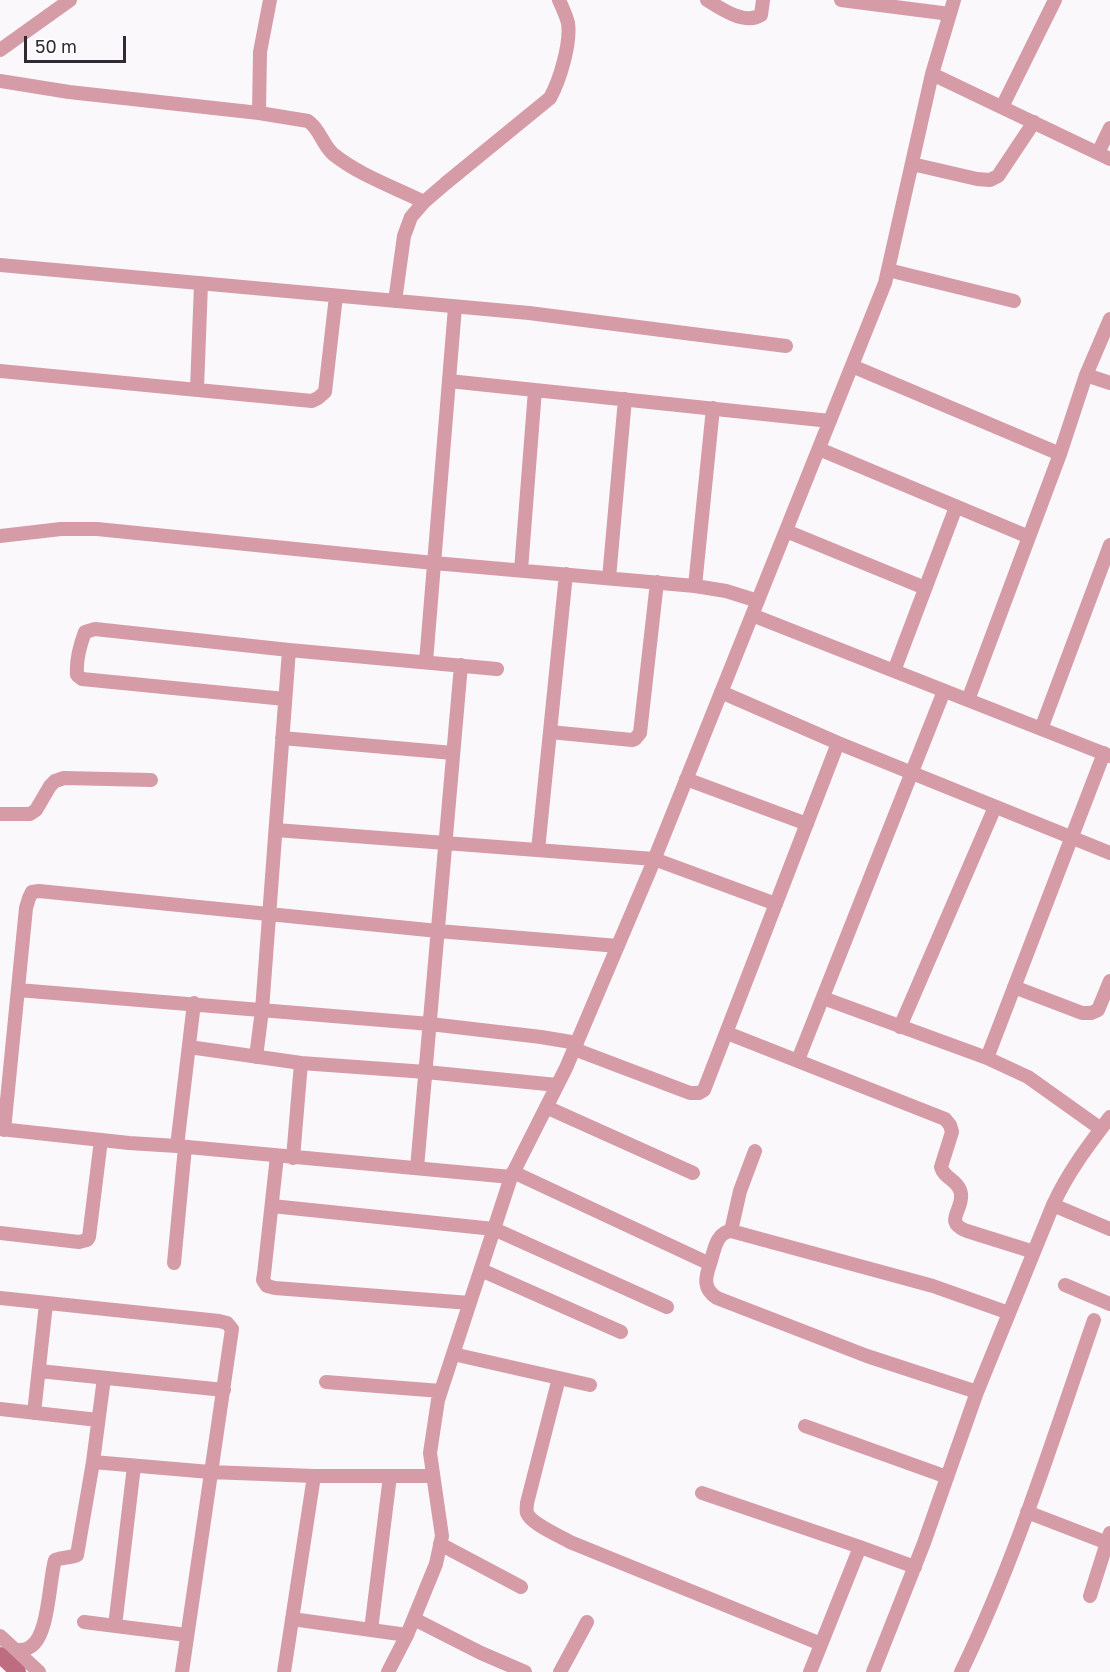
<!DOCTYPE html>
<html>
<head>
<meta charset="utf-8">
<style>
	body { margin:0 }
	#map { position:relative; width:1110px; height:1672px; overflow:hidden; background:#fbf8fc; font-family:"Golos Text",sans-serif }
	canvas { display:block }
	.scale { position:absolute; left:24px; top:36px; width:102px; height:27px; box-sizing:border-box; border:3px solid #302b33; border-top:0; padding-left:8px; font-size:18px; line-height:21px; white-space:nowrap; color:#302b33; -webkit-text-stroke:4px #fff; paint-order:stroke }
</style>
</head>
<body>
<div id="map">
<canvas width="1110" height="1672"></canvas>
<div class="scale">50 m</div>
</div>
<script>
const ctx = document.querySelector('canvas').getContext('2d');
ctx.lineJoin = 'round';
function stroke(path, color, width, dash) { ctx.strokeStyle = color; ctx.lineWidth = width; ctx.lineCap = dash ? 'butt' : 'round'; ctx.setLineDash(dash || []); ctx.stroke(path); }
stroke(new Path2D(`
	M707 0C721 9 745 25 761 15L763 0
	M841 0 950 14
	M0 50 70 0
	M932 74 1110 159
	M0 81 69 92 259 113 260 52 270 0
	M1002 107 1055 0
	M259 113 308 121C320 129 322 144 333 154 359 175 394 187 424 202
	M1098 153 1110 128
	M912 164 977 179 990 180 998 176 1034 122
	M0 265 529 313 786 346
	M888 270 1014 301
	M395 301 404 236 411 217 424 202 446 183 550 98C560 80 571 43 568 23 566 15 562 7 559 0
	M852 366 1060 454
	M0 371 312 401 318 398 325 392 336 296
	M1086 375 1110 383
	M449 381 830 421
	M197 389 201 284
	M819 449 1029 537
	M786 531 925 588
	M0 536 61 529H97L434 563 695 586 726 591 758 601
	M521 570 535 390
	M609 578 625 399
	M695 586 713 408
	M752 615 1110 756
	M426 662 455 307
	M894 671 956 507
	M721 692 838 743 1110 853
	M285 699 82 679 77 675C76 662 80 645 85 632L95 629 289 650 497 669
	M968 700 1060 454 1086 375 1110 319
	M1041 729 1110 545
	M550 732 632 740 635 739 640 733 657 582
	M282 738 453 753
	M686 779 807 824
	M0 814H30L36 810 50 786 55 781 64 778 151 780
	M276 830 654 859 776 904
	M538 850 566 574
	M1014 987 1082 1013H1091L1098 1010 1110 981
	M18 990 430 1024 541 1037 577 1043
	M823 998 987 1058 1028 1077 1101 1129
	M900 1027 995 807
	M727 1033 945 1119 950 1125 952 1132 941 1167C944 1179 959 1180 961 1194 963 1211 943 1222 967 1231L1034 1252
	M189 1047 301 1063 426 1072 557 1085
	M574 1049 690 1093H699L704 1090 838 743
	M256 1057 262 1010 289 650
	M987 1058 1104 753
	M798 1060 944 691
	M546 1107 693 1173
	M0 1129 129 1143 177 1146 511 1177
	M4 1130 26 908 29 898 32 892 39 891 438 931 618 946
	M177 1146 194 1003
	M277 1156 264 1274 263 1280 267 1286 275 1288 470 1303
	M293 1158 301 1063
	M417 1168 461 665
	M513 1172 710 1264C705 1278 703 1289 717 1298L867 1356 977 1392
	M1053 1205 1110 1229
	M272 1206 494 1229 667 1307
	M731 1231 740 1191 755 1151
	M0 1233 79 1242 87 1240 89 1237 101 1140
	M174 1263 185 1147
	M710 1264C714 1252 716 1232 731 1231L933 1286 1009 1313
	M481 1270 621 1332
	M1065 1285 1110 1304
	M0 1298 219 1321 227 1323 232 1329 182 1672
	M453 1354 590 1385
	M39 1371 224 1390
	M559 1378 527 1503C527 1506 526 1510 527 1513 531 1524 560 1536 570 1542L821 1644
	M326 1382 441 1391
	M0 1409 98 1420
	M34 1413 46 1304
	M805 1426 947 1477
	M93 1462 210 1472 314 1476H433
	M702 1493 860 1547 915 1567
	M1027 1512 1110 1544
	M440 1544 521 1587
	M1090 1596 1110 1533
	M292 1619 407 1635
	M414 1619 481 1653 525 1672
	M84 1622 187 1635
	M115 1626 134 1466
	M371 1630 390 1476
	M0 1636 39 1672
	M16 1650C20 1650 26 1650 30 1647 49 1637 49 1580 55 1560 63 1557 70 1558 77 1555L93 1462 104 1378
	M284 1672 314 1476
	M388 1672 407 1635 436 1564 442 1536 430 1453 438 1400 511 1177 566 1068 650 870 885 283 932 74 954 0
	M560 1672 587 1622
	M810 1672 860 1547
	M873 1672 924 1543 977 1392 1053 1205C1068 1172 1088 1146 1110 1117
	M961 1672C1016 1559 1053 1438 1094 1320`), '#d59ba7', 14);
stroke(new Path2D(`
	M0 1655 18 1672`), '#be6c7f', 16);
</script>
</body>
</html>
